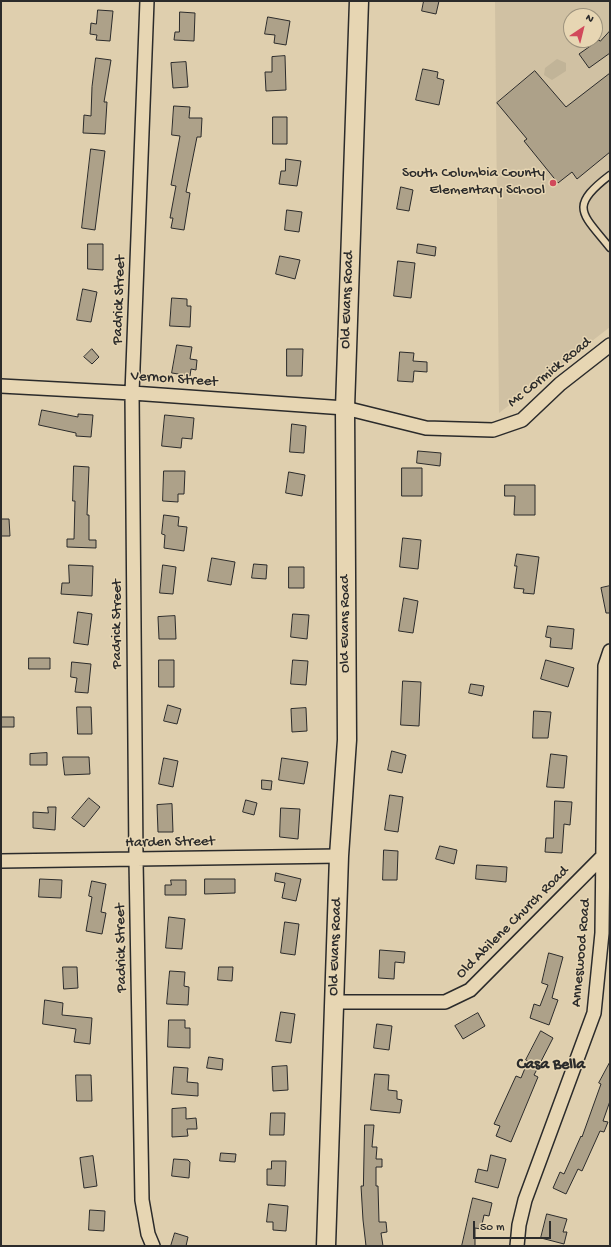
<!DOCTYPE html>
<html>
<head>
<meta charset="utf-8">
<style>
	body { margin:0 }
	#map { position:relative; width:611px; height:1247px; overflow:hidden; background:#dfcfae; font-family:"Gochi Hand",sans-serif }
	canvas { display:block }
	.frame { position:absolute; inset:0; border:2px solid #2b2b2b; pointer-events:none }
	.north { position:absolute; left:563px; top:8px; width:40px; height:40px; box-sizing:border-box; background:#e7d6b3; border:1px solid #9c927d; border-radius:50%; rotate:35deg; font-size:11px; font-weight:700; line-height:16px; text-align:center; color:#2b2b2b }
	.north::after { content:''; display:block; margin:auto; width:14px; height:18px; background:#d1495b; clip-path:polygon(50% 0,100% 100%,50% 72%,0 100%) }
	.scale { position:absolute; left:473px; top:1221px; width:78px; height:18px; box-sizing:border-box; border:2px solid #2b2b2b; border-top:0; padding-left:5px; font-size:12px; line-height:14px; white-space:nowrap; color:#2b2b2b; -webkit-text-stroke:3px #e7d6b3; paint-order:stroke }
</style>
</head>
<body>
<div id="map">
<canvas width="611" height="1247"></canvas>
<div class="frame"></div>
<div class="north">N</div>
<div class="scale">50 m</div>
</div>
<script>
const ctx = document.querySelector('canvas').getContext('2d');
ctx.lineJoin = 'round';
function paint(path, color) { ctx.fillStyle = color; ctx.fill(path, 'evenodd'); }
function stroke(path, color, width, dash) { ctx.strokeStyle = color; ctx.lineWidth = width; ctx.lineCap = dash ? 'butt' : 'round'; ctx.setLineDash(dash || []); ctx.stroke(path); }
function drawText(font, color, halo, rows, align = 'center') {
  ctx.font = font + ' "Gochi Hand",sans-serif'; ctx.lineWidth = 3; ctx.setLineDash([]); ctx.textBaseline = 'middle'; ctx.strokeStyle = halo; ctx.fillStyle = color; for (const [text, x, y, turn = 0] of rows) {
    ctx.save(); ctx.translate(x, y); ctx.rotate((+turn || 0) * Math.PI / 180); ctx.textAlign = isNaN(turn) ? turn : align; if (halo) ctx.strokeText(text, 0, 0); ctx.fillText(text, 0, 0); ctx.restore();
  }
}
paint(new Path2D(`
	M495 1H610V327L499 413ZM571 16H595V40H571Z`), '#d0c1a3');
paint(new Path2D(`
	M557 59 566 63V71L552 80 544 75 545 68Z`), '#c1b498');
const building = new Path2D(`
	M424 1H439L436 14 422 11Z
	M98 10 113 11 110 41 96 40 97 35 90 34 91 23 96 24Z
	M180 12 195 13 194 41 174 40 175 32H179Z
	M268 17 290 21 286 45 274 43 275 35 265 34Z
	M610 31V53L589 68 579 54 599 40 600 41Z
	M285 56 286 90 266 91 265 72H272V57Z
	M96 58 111 60 104 102H107L105 134 83 133 84 115 91 116 92 87Z
	M186 62 188 87 173 88 171 63Z
	M423 69 438 72 437 78 444 80 439 105 416 100Z
	M535 71 566 107 610 73V152L577 179 572 172 558 183 524 141 527 139 497 103Z
	M174 106 190 107 189 118H202L201 137H197L186 192 190 193 184 230 171 228 173 218H170L176 186 171 185 180 136 172 135Z
	M273 117H287V144H273Z
	M91 149 105 151 95 230 82 228Z
	M286 159 301 161 297 186 279 184 281 171H285Z
	M401 187 413 190 409 211 397 209Z
	M287 210 302 212 299 232 285 230Z
	M88 244H103V270L88 269Z
	M418 244 436 247 435 256 417 253Z
	M280 256 300 260 295 279 276 274Z
	M398 261 415 263 411 298 394 296Z
	M83 289 97 292 91 322 77 320Z
	M172 298 187 299V306H191L190 327 170 326Z
	M177 345 192 347 190 359 197 360 196 370 191 369 190 376 172 373Z
	M92 349 99 357 92 364 84 357Z
	M287 349H303L302 376H287Z
	M400 352 414 353 413 361 427 362V372L414 371 413 382 398 381Z
	M42 410 78 417V414L93 415 91 437 76 436V433L39 425Z
	M165 415 194 418 192 439 182 438 181 448 162 446Z
	M292 424 306 426 304 453 290 452Z
	M418 451 441 453 440 466 417 463Z
	M74 466 89 467 87 515H89V540H96V548L67 547V539H74L75 501H73Z
	M402 468H422V496H402Z
	M164 471H185L184 494H178V502L163 501Z
	M289 472 305 475 302 496 286 493Z
	M505 485H535V515H514L515 496H505Z
	M164 515 179 517 178 526 187 527 184 551 164 548 165 535 162 534Z
	M1 519H9L10 536H1Z
	M403 538 421 540 418 569 400 567Z
	M517 554 539 557 534 594 523 593 524 589 514 588 517 566H515Z
	M212 558 235 562 231 585 208 581Z
	M254 564 267 565 266 579 252 578Z
	M69 565 93 566 92 596 61 594 62 583H69Z
	M163 565 176 567 173 594 160 593Z
	M289 567H304V588H289Z
	M610 586V613H606L601 588Z
	M404 598 418 601 413 633 399 631Z
	M78 612 92 614 88 645 74 643Z
	M293 614 309 615 307 639 291 637Z
	M175 616 176 639H159L158 617Z
	M548 626 574 629 572 649 550 647 551 638 546 637Z
	M29 658H50V669H29Z
	M159 660H174V687H159Z
	M293 660 308 661 306 685 291 684Z
	M546 660 574 668 568 687 541 679Z
	M72 662 91 664 88 693 75 692 77 678 71 677Z
	M403 681 421 682 419 726 401 725Z
	M471 684 484 686 482 696 469 693Z
	M168 705 181 709 177 724 164 721Z
	M77 707H91L92 734H78Z
	M306 708 307 731 292 732 291 709Z
	M534 711 551 712 548 738H533Z
	M1 717H14V727H1Z
	M392 751 406 755 402 773 388 770Z
	M47 753V765H30V754Z
	M551 754 567 756 564 788 547 787Z
	M63 757H89L90 774 65 775Z
	M164 758 178 761 173 787 159 784Z
	M282 758 308 762 304 784 279 780Z
	M262 780 272 781 271 790 262 789Z
	M390 795 403 797 398 832 385 830Z
	M89 798 100 807 84 827 72 818Z
	M246 800 257 803 254 815 243 812Z
	M555 801 572 802 570 825 564 824 562 853 545 852 546 838H553Z
	M172 804 173 832H158L157 805Z
	M48 807H56L55 830 33 828V812L48 813Z
	M281 808 300 809 298 839 280 837Z
	M440 846 457 850 454 864 436 859Z
	M384 850 398 851 397 880H383Z
	M477 865 507 867 506 882 476 879Z
	M276 873 301 879 296 901 282 898 285 883 275 881Z
	M40 879 62 880 61 898 39 897Z
	M205 879H235V893L205 894Z
	M171 880H186V895H165V885H171Z
	M92 881 106 884 101 912 106 913 102 934 86 931 92 897 89 896Z
	M169 917 185 919 182 949 166 948Z
	M285 922 299 924 295 955 281 953Z
	M380 950 405 952 404 963 395 962 394 979 379 978Z
	M549 953 563 957 552 998 558 1000 549 1025 530 1018 534 1004 540 1006 548 985 542 983Z
	M63 967H77L78 988 64 989Z
	M219 967H233L232 981 218 980Z
	M170 971 185 972 184 986 189 987 188 1005 167 1004Z
	M45 1000 63 1003 62 1015 92 1018 90 1044 74 1042 76 1029 43 1024Z
	M281 1012 295 1014 291 1043 276 1041Z
	M478 1013 485 1026 463 1039 455 1026Z
	M169 1020H185V1028H190V1048L168 1047Z
	M377 1024 392 1026 389 1050 374 1048Z
	M541 1031 553 1038 534 1075 538 1077 511 1142 496 1136 500 1126 494 1124 516 1076 521 1078 528 1061 526 1060Z
	M209 1057 223 1059 222 1070 207 1068Z
	M610 1062V1101L603 1121 608 1122 604 1132 600 1131 582 1171 578 1169 566 1194 553 1188 560 1172 564 1174 581 1136 582 1137 601 1084 599 1083Z
	M287 1066 288 1090 273 1091 272 1067Z
	M174 1067 188 1068 187 1082 198 1083V1096L172 1094Z
	M375 1074 389 1075 388 1090 397 1091V1099L402 1100 400 1113 371 1110Z
	M76 1075H91L92 1101H77Z
	M186 1108V1119L196 1118 197 1129H187L188 1136 172 1137V1109Z
	M271 1113H285L284 1135H270Z
	M365 1125H374L372 1147H377L376 1159H382V1167H376V1186H378L379 1222H386L387 1232 381 1233 383 1246H366L363 1220 361 1186H363Z
	M221 1153 236 1154 235 1162 220 1161Z
	M491 1155 506 1159 498 1188 475 1182 478 1169 487 1171Z
	M93 1156 97 1186 84 1188 80 1158Z
	M174 1159 188 1160 190 1162 189 1178 172 1176Z
	M272 1161H286L285 1186 267 1185V1169H271Z
	M473 1198 492 1203 489 1216 484 1215 481 1229 475 1228V1246H462Z
	M269 1204 288 1206 286 1231 273 1230V1222H267Z
	M90 1210 105 1211 104 1231 89 1230Z
	M547 1214 567 1219 563 1232H567L564 1244 541 1238Z
	M175 1233 188 1237 186 1246H171Z`);
paint(building, '#ada189');
stroke(building, '#2b2b2b', 1);
const lane = new Path2D(`
	M610 175C568 207 582 213 610 248`);
const street = new Path2D(`
	M147 1 132 393 136 860 142 1200 148 1234 153 1246
	M1 386 132 393 345 408 426 428 493 430 522 420 560 384 610 345
	M1 861 339 856
	M334 1002H445L470 990 606 853
	M517 1246 519 1225 525 1200 594 1013 602 933 605 666 610 651`);
const secondary = new Path2D(`
	M326 1246 339 856 347 740 345 408 359 1`);
stroke(lane, '#2b2b2b', 9);
stroke(street, '#2b2b2b', 16);
stroke(secondary, '#2b2b2b', 21);
stroke(lane, '#e7d6b3', 6);
stroke(street, '#e7d6b3', 13);
stroke(secondary, '#e7d6b3', 18);
for (const [x, y, r, color] of [
	[553,183,4,"#d1495b"]
]) { const dot = new Path2D(); dot.arc(x, y, r, 0, 2 * Math.PI); ctx.fillStyle = color; ctx.fill(dot); stroke(dot, '#e7d6b3', 1.5); }
drawText('15px', '#2b2b2b', '#e7d6b3', [
	["South Columbia County",545,174],
	["Elementary School",545,191]
], 'right');
drawText('15px', '#2b2b2b', '#e7d6b3', [
	["Padrick Street",120,300,-88],
	["Old Evans Road",348,300,-88],
	["Mc Cormick Road",550,373,-39],
	["Vernon Street",174,380,4],
	["Padrick Street",118,624,-90],
	["Old Evans Road",346,624,-90],
	["Harden Street",170,843,-1],
	["Old Abilene Church Road",513,923,-45],
	["Old Evans Road",336,947,-88],
	["Padrick Street",122,948,-91],
	["Anneswood Road",582,953,-85]
]);
drawText('bold 16px', '#2b2b2b', '#e7d6b3', [
	["Casa Bella",551,1066]
]);
</script>
</body>
</html>
